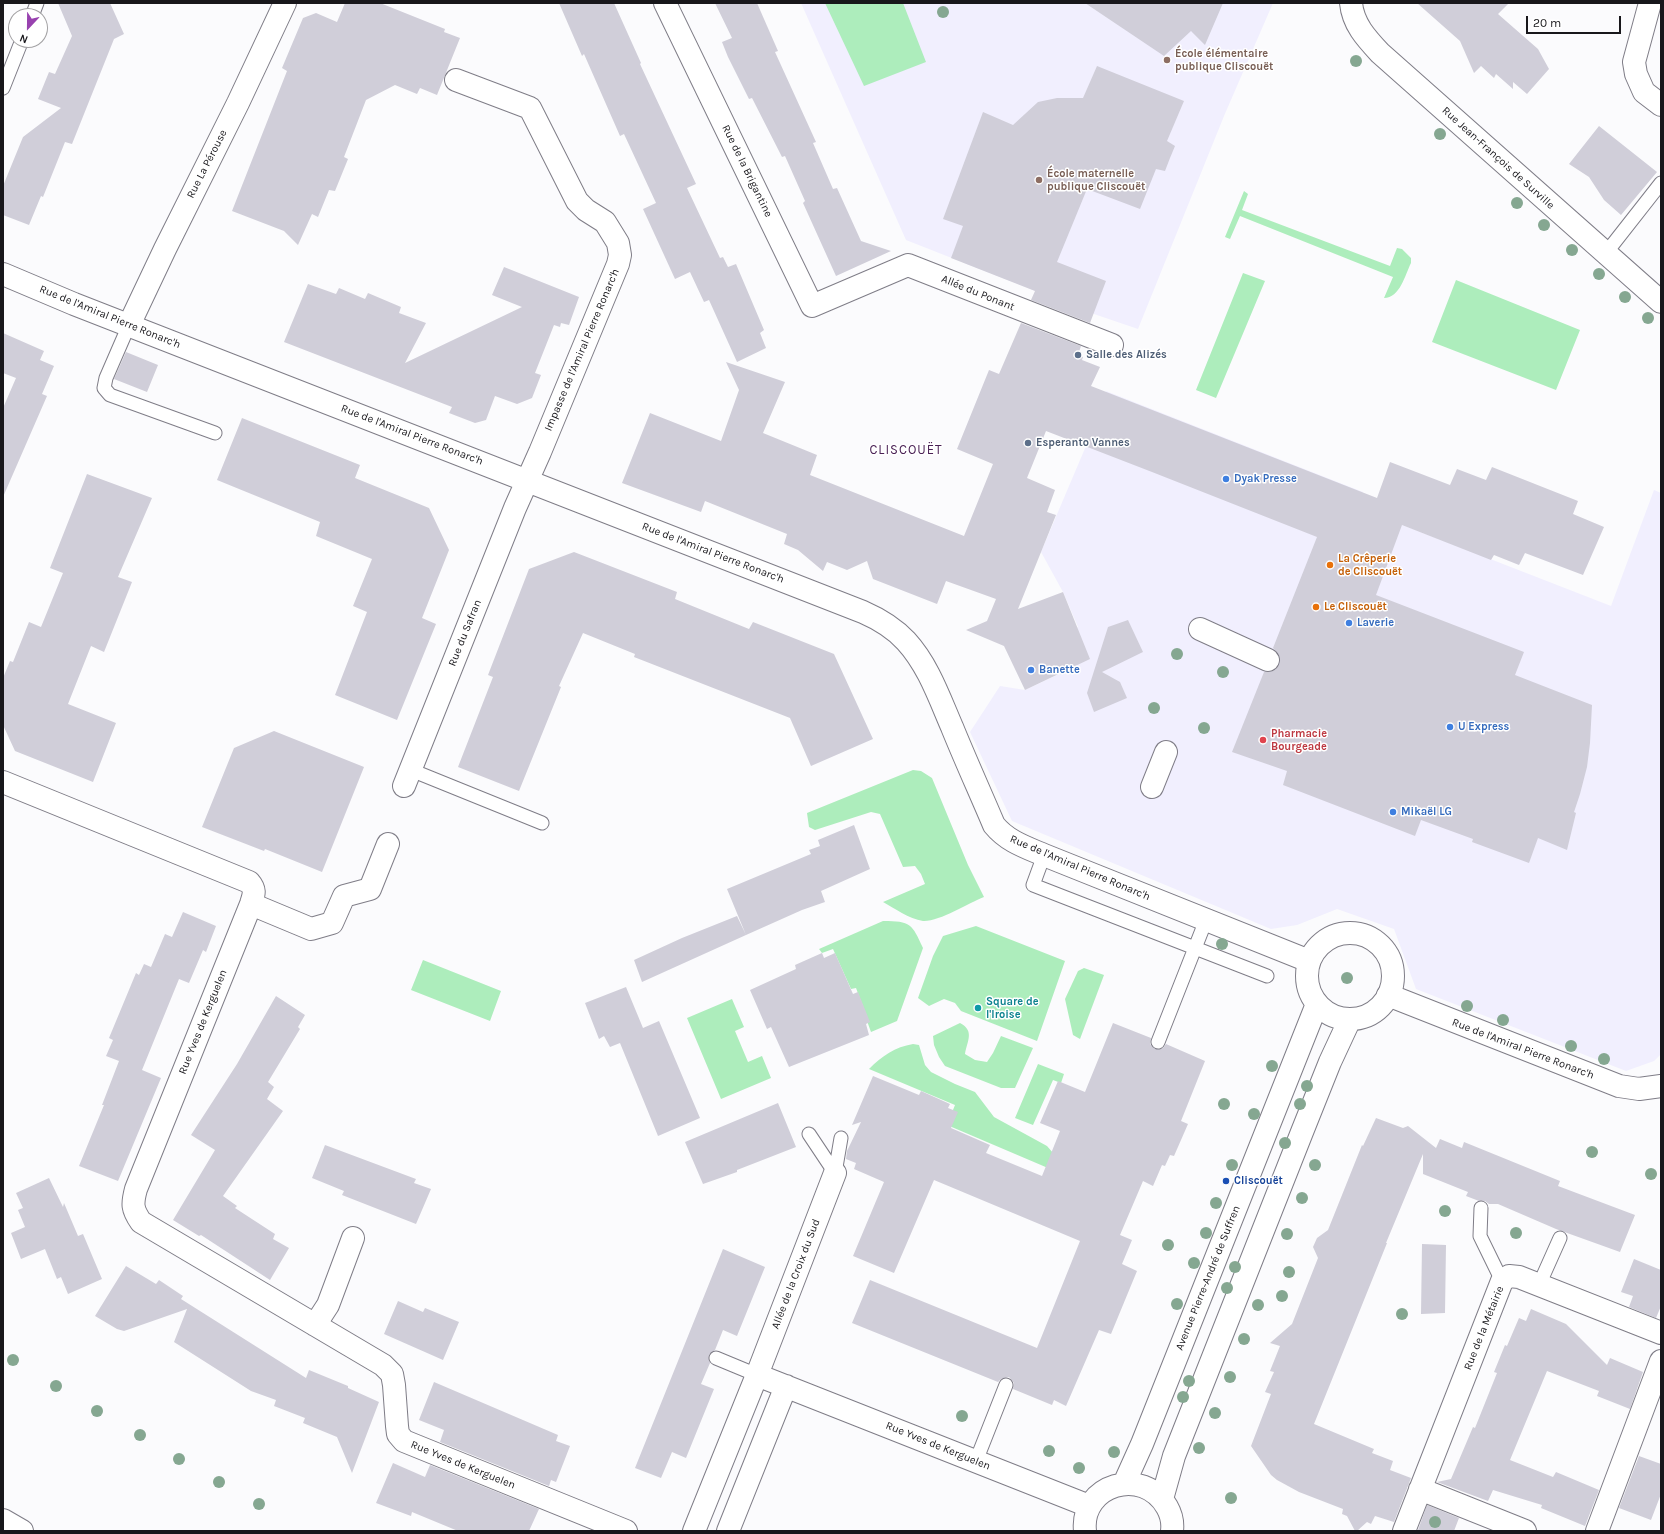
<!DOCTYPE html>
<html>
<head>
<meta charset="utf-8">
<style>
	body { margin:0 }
	#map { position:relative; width:1664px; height:1534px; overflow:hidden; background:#fbfbfd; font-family:Karla,sans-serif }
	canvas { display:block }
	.frame { position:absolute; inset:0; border:4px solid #18171b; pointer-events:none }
	.north { position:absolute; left:8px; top:8px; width:40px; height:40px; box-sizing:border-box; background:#fff; border:1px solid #a3a2a4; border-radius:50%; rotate:202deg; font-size:11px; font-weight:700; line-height:16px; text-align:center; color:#18171b }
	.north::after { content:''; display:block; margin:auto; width:14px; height:18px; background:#9842af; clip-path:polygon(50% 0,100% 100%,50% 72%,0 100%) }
	.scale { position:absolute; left:1526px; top:16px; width:95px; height:18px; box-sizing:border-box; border:2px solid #18171b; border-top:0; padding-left:5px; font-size:12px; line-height:14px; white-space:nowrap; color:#18171b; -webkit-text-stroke:3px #fff; paint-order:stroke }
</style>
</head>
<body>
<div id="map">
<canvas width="1664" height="1534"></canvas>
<div class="frame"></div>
<div class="north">N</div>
<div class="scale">20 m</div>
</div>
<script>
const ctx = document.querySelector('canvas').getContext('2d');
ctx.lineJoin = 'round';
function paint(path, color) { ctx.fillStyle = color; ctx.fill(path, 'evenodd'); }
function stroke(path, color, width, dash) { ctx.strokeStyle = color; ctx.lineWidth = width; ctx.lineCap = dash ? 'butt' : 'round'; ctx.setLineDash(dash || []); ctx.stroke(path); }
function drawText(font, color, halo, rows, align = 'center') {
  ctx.font = font + ' Karla,sans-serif'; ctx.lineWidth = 3; ctx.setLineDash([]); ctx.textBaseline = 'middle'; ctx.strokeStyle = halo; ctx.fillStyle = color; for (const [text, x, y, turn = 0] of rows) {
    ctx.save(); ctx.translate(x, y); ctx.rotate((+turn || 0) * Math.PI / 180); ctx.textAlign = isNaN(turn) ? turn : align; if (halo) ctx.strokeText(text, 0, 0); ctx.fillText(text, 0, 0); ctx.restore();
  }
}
paint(new Path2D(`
	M801 3H1273L1224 116 1138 329 1094 314 906 240Z
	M1106 391 1363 492 1360 500 1372 513 1611 606 1654 490 1661 493V1054L1654 1061 1626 1071 1416 989 1394 929 1337 909 1297 925 1271 929 1012 821 970 732 1000 686 1025 690 1061 673 1048 641 1078 627 1063 592 1041 552 1086 446 1088 435Z`), '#f1effe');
paint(new Path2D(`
	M825 3H903L926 62 864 86Z
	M1244 191 1248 194 1242 210 1390 266 1397 248 1402 249 1411 258V263C1405 275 1400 298 1384 298L1393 277 1240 216 1230 239 1225 237Z
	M1243 273 1265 281 1216 398 1196 390Z
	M1456 280 1580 330 1556 390 1432 342Z
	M913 770 921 771 932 778 968 865 984 897C968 903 939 922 923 921 909 919 894 908 883 902L925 884 921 874 915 866 903 867 880 814 871 812 815 830 809 827 807 813Z
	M883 921C911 921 912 924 923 948L897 1021 871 1032 867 1021 868 1020 856 988 851 989 833 949 822 953 819 949Z
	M976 926 1065 961 1037 1041 961 1011 955 1003 944 999 929 1006 918 998 933 956 943 936Z
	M423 960 501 991 490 1021 411 990Z
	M1084 968 1104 975 1080 1039 1073 1035 1065 999 1078 971Z
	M732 999 744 1027 735 1031 748 1062 762 1056 771 1078 721 1099 687 1018Z
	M960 1023C975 1031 967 1041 965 1054L975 1060 987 1062 993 1053 1001 1036 1033 1048 1015 1088H1001L945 1066 939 1057 934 1045 933 1036Z
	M913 1044 919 1045 925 1065 931 1072 955 1084 975 1092 994 1117 1047 1146 1060 1161 1055 1171 947 1125 955 1105 869 1069C882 1056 895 1047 913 1044Z
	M1038 1064 1064 1074 1061 1083 1053 1080 1033 1125 1015 1118Z`), '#adedbc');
paint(new Path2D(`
	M58 3H110L124 34 114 39 72 144 65 142 43 197 41 196 29 225 3 215V186L23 137 61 108 38 99 49 72 55 74 72 36Z
	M345 3H380L445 29 444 32 460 38 437 95 420 88 417 94 395 85 366 100 344 157 348 159 335 191 329 190 318 217 312 214 298 245 284 231 232 211 287 71 282 68 303 18 316 13 337 22Z
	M559 3H614L641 63 640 64 696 184 687 188 720 258 723 257 728 267 736 264 764 330 760 333 766 348 737 362 709 300 704 302 690 272 675 279 643 209 656 203 624 134 620 136 584 54 582 56Z
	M715 3H757L778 51 775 52 816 142 813 143 833 189 837 188 861 241 891 251 836 276 803 203 805 201 785 156 782 157 752 98 749 99 728 57 722 42 732 38Z
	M1085 3H1223L1205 45 1191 31 1164 56Z
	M1417 3H1509L1498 14 1538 49 1549 69 1527 94 1513 82V89L1496 74 1494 78 1481 66 1474 73 1460 41Z
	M1097 66 1184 101 1167 141 1175 146 1170 158 1165 171 1156 169 1140 209 1087 189 1057 262 1106 281 1090 323 1031 300 1035 291 951 258 963 226 943 219 983 112 1013 125 1038 102 1057 98H1083Z
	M1599 126 1657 172 1621 215 1604 200 1589 177 1569 164Z
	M504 267 579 297 569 325 561 323 560 327 554 325 535 373 541 375 532 398 517 404 495 396 486 420 475 423 449 413 452 407 284 342 308 284 336 294 339 288 365 299 368 293 401 307 399 313 426 323 405 363 522 307 492 295Z
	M1021 323 1081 346 1078 355 1083 357 1082 360 1100 367 1091 386 1377 498 1390 462 1450 485 1457 469 1486 480 1492 467 1578 501 1573 514 1604 527 1583 575 1525 553 1519 565 1494 555 1491 560 1402 525 1376 595 1524 652 1515 675 1592 705 1590 743 1587 767 1580 794 1574 812 1576 813 1567 850 1538 838 1529 863 1472 842 1473 839 1421 820 1415 836 1283 785 1287 771 1232 752 1264 672H1269L1275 670 1279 665 1280 659 1278 653 1273 648 1317 537 1152 472 1046 431 1027 478 1055 490 1047 512 1056 515 1018 609 1063 592 1090 659 1025 690 1004 646 966 630 987 621 996 599 946 581 937 604 873 579 867 561 847 570 827 562 823 571 798 550 784 544 787 534 705 501 701 512 622 483 650 413 721 441 739 390 726 362 785 382 763 433 817 455 810 475 964 536 993 464 957 449 989 370 999 374Z
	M3 333 44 351 40 360 54 366 42 394 47 396 3 497V408L16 378 3 373Z
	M126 352 158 365 147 392 114 379Z
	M242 418 360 465 355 478 429 508 449 550 422 618 436 624 397 720 335 695 367 612 353 606 372 559 316 536 320 522 217 480Z
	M87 474 152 498 118 577 132 582 104 652 91 646 68 704 116 723 93 782 15 751 3 725V678L10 661 13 662 29 622 41 627 63 573 50 568Z
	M574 552 677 592 675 599 749 629 753 622 834 654 873 739 811 766 790 718 634 657 635 654 583 633 559 686 561 687 519 791 458 767 493 677 488 675 529 569Z
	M1128 620 1143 652 1102 672 1120 682 1127 698 1094 712 1087 693 1108 627Z
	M274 731 364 767 322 872 265 849 264 851 202 827 234 748Z
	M854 825 870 869 821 891 825 902 802 910 746 935 727 889 811 854 809 850 820 846 818 840Z
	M183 912 216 926 206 952 203 950 189 983 179 979 142 1070 161 1078 118 1181 79 1166 104 1105H102L119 1061 106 1056 113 1040 109 1038 136 973 139 975 144 964 151 967 165 934 172 937Z
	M737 916 746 935 642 982 634 960 682 938Z
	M822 953 824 958 835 953 853 994 858 992 870 1022 866 1024 869 1035 789 1067 771 1027 767 1029 750 990 796 969 795 965Z
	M626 987 643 1028 659 1021 700 1118 658 1136 620 1043 610 1047 604 1036 599 1039 585 1003Z
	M276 996 305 1015 298 1027 300 1029 268 1082 274 1087 267 1099 283 1111 223 1196 237 1206 235 1208 275 1234 273 1239 289 1248 270 1280 201 1235 199 1236 173 1220 215 1150 191 1135 237 1064Z
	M1113 1023 1151 1038 1150 1044 1155 1049 1163 1048 1166 1044 1205 1061 1181 1121 1188 1124 1174 1156 1170 1155 1165 1166 1162 1165 1153 1186 1143 1181 1120 1235 1132 1240 1122 1264 1137 1271 1111 1334 1099 1330 1066 1406 1054 1400 1052 1405 1013 1389 1014 1383 1009 1377 1001 1379 998 1382 852 1323 870 1280 1037 1348 1080 1241 934 1180 894 1273 853 1256 884 1182 854 1169 856 1163 846 1159 847 1151 861 1122 852 1125 873 1076 919 1095 921 1091 950 1104 948 1108 958 1112 951 1128 990 1145 986 1153 1042 1176 1060 1131 1040 1123 1058 1081 1085 1092Z
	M778 1103 796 1147 737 1170V1172L703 1184 685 1142Z
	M1376 1118 1403 1128 1408 1126 1436 1148 1440 1139 1462 1148 1464 1142 1560 1181 1558 1186 1635 1215 1620 1252 1556 1229 1498 1204H1489L1485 1201H1479L1466 1196 1468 1192 1423 1174V1154L1386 1243H1387L1314 1424 1374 1449 1372 1453 1393 1461 1390 1470 1411 1478 1394 1522 1375 1516 1371 1524 1367 1522 1357 1531H1355L1347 1516 1342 1514 1343 1509 1299 1492 1277 1480 1271 1475 1251 1446 1271 1394 1265 1392 1274 1372 1270 1371 1280 1346 1270 1343 1292 1324 1318 1258 1313 1247 1317 1238 1328 1230 1362 1145 1363 1146Z
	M325 1145 416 1179 414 1183 431 1189 416 1224 342 1195 344 1191 312 1178Z
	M49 1178 63 1207 64 1203 78 1236 83 1234 102 1279 68 1294 61 1277 57 1279 45 1249 21 1259 11 1233 25 1227 18 1210 23 1208 16 1193Z
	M1422 1244 1446 1245 1445 1313 1421 1314Z
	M723 1249 765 1267 737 1336 723 1330 715 1350 709 1355 710 1363 701 1384 714 1389 686 1458 672 1452 661 1478 635 1468Z
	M1634 1259 1661 1270V1306L1656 1318 1629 1307 1633 1296 1621 1292Z
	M126 1266 156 1284 159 1280 183 1296 181 1299 306 1378 309 1370 348 1386V1388L379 1402 352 1473 337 1437 303 1423 305 1418 274 1406 276 1400 251 1391 174 1342 187 1309 124 1331 117 1329 95 1316Z
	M398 1301 423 1312 425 1308 459 1322 443 1360 384 1334Z
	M1531 1309 1566 1324 1607 1365 1610 1358 1643 1372 1630 1409 1597 1396 1599 1391 1547 1371 1510 1460 1553 1477 1556 1472 1599 1490 1585 1526 1541 1508 1542 1505 1493 1490 1488 1501 1437 1482 1451 1479 1473 1427 1475 1428 1497 1373 1494 1372 1505 1345 1507 1346 1519 1318 1526 1321Z
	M434 1382 558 1435 556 1441 570 1446 556 1482 551 1480 549 1486 440 1442 444 1430 419 1420Z
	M1639 1456 1661 1464V1494L1651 1520 1619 1508Z
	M393 1463 425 1477 430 1465 539 1509 529 1531H458L412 1512 411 1516 376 1503Z
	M1427 1505 1459 1518 1454 1531 1418 1530Z`), '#d0ced9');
const lane = new Path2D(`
	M32 16 37 3
	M3 88 22 40
	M1606 253 1661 183
	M129 325 106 378 104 388 110 395 215 433
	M411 770 542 823
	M1044 855 1033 885 1267 976
	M1158 1042 1206 920
	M809 1134 835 1173
	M835 1173 841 1138
	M1481 1208 1480 1236 1502 1281
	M1539 1285 1560 1238
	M716 1358 757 1375
	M976 1461 1006 1385`);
const street = new Path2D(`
	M665 3 812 306 908 265 1112 345
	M1351 3C1353 24 1366 38 1380 53L1661 302
	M1650 3 1634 62 1636 74 1644 92 1661 105
	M3 274 74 304 863 612C879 619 894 628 906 641 928 665 939 697 952 727 965 759 980 792 994 825 1007 841 1025 847 1044 855L1309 961
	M129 325 165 249 238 103 285 3
	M1200 629 1268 660
	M3 782 249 882C256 890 254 894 251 904L136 1189C132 1204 132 1209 141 1222L383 1365 392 1374 394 1385 397 1426 398 1434 404 1441 626 1531
	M404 786 515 508 540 452 618 264 620 255 618 243 605 222 586 210 577 201 530 108 456 80
	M1152 787 1166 752
	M251 904 311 929 332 923 344 896 370 889 388 844
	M1388 995 1619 1086 1639 1089 1661 1086
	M315 1325 328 1305 353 1238
	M757 1375 835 1173
	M1420 1489 1525 1531
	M694 1531 757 1375 1089 1506
	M728 1531 786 1386
	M1404 1531 1502 1281 1509 1276 1519 1277 1661 1333
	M1597 1531 1661 1361`);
const secondary = new Path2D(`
	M1307 976a43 43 0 1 1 86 0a43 43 0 1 1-86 0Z
	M1124 1484 1142 1444 1317 1004
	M1162 1499 1174 1456 1302 1132 1330 1062 1350 1019
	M3 1520 22 1531
	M1085 1531C1080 1485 1143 1465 1167 1507 1171 1514 1173 1523 1172 1531`);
stroke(lane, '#7f7d87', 15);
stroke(street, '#7f7d87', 24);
stroke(secondary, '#7f7d87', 24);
stroke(lane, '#fff', 13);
stroke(street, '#fff', 22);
stroke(secondary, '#fff', 22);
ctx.fillStyle = '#85a791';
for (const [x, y] of [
	[943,12],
	[1356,61],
	[1440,134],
	[1517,203],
	[1544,225],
	[1572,250],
	[1599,274],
	[1625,297],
	[1648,318],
	[1177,654],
	[1223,672],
	[1154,708],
	[1204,728],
	[1222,944],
	[1347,978],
	[1467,1006],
	[1503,1020],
	[1571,1046],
	[1604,1059],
	[1272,1066],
	[1307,1086],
	[1224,1104],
	[1300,1104],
	[1254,1114],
	[1285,1143],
	[1592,1152],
	[1232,1165],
	[1315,1165],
	[1651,1174],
	[1302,1198],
	[1216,1203],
	[1445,1211],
	[1206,1233],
	[1516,1233],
	[1287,1234],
	[1168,1245],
	[1194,1263],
	[1235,1267],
	[1289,1272],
	[1227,1288],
	[1282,1296],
	[1177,1304],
	[1258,1305],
	[1402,1314],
	[1244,1339],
	[13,1360],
	[1230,1377],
	[1189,1381],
	[56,1386],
	[1183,1397],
	[97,1411],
	[1215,1413],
	[962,1416],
	[140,1435],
	[1199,1448],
	[1049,1451],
	[1114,1452],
	[179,1459],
	[1079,1468],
	[219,1482],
	[1231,1498],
	[259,1504],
	[1435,1522]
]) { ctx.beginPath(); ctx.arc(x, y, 6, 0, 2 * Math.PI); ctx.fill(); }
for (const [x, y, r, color] of [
	[1167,60,4,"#8d6e63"],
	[1039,180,4,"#8d6e63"],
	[1078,355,4,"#5c6f8a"],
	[1028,443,4,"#5c6f8a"],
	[1226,479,4,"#3f7fe0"],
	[1330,565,4,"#e8710a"],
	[1316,607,4,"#e8710a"],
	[1349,623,4,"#3f7fe0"],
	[1031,670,4,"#3f7fe0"],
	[1450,727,4,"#3f7fe0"],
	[1263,740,4,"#e0444e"],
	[1393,812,4,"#3f7fe0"],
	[978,1008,4,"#0f9aa8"],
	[1226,1181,4,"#1a4fb4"]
]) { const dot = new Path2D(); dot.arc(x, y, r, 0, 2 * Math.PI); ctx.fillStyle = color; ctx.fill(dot); stroke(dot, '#fff', 1.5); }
drawText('bold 11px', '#785e54', '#fff', [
	["École élémentaire",1175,54],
	["publique Cliscouët",1175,67],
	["École maternelle",1047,174],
	["publique Cliscouët",1047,187]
], 'left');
drawText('11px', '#18171b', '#fff', [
	["Rue Jean-François de Surville",1498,158,42],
	["Rue La Pérouse",207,164,-63],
	["Rue de la Brigantine",747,171,64],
	["Allée du Ponant",978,293,22],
	["Rue de l'Amiral Pierre Ronarc'h",110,317,22],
	["Impasse de l'Amiral Pierre Ronarc'h",582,350,-67],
	["Rue de l'Amiral Pierre Ronarc'h",412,435,21],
	["Rue de l'Amiral Pierre Ronarc'h",713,553,21],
	["Rue du Safran",465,633,-68],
	["Rue de l'Amiral Pierre Ronarc'h",1080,868,23],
	["Rue Yves de Kerguelen",203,1022,-68],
	["Rue de l'Amiral Pierre Ronarc'h",1523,1049,21],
	["Allée de la Croix du Sud",796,1274,-69],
	["Avenue Pierre-André de Suffren",1208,1278,-68],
	["Rue de la Métairie",1484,1328,-68],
	["Rue Yves de Kerguelen",938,1446,22],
	["Rue Yves de Kerguelen",463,1465,22]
]);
drawText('bold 11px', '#4e5e75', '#fff', [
	["Salle des Alizés",1086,355],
	["Esperanto Vannes",1036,443]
], 'left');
drawText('bold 11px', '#366cbe', '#fff', [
	["Dyak Presse",1234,479],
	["Laverie",1357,623],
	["Banette",1039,670],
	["U Express",1458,727],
	["Mikaël LG",1401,812]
], 'left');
drawText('bold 11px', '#c56008', '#fff', [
	["La Crêperie",1338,559],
	["de Cliscouët",1338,572],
	["Le Cliscouët",1324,607]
], 'left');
drawText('bold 11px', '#be3a42', '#fff', [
	["Pharmacie",1271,734],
	["Bourgeade",1271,747]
], 'left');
drawText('bold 11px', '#0d838f', '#fff', [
	["Square de",986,1002],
	["l'Iroise",986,1015]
], 'left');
drawText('bold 11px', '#164399', '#fff', [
	["Cliscouët",1234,1181]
], 'left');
ctx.letterSpacing = '1px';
drawText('13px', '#492054', '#fff', [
	["CLISCOUËT",906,450]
]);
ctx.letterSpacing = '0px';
</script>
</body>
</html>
